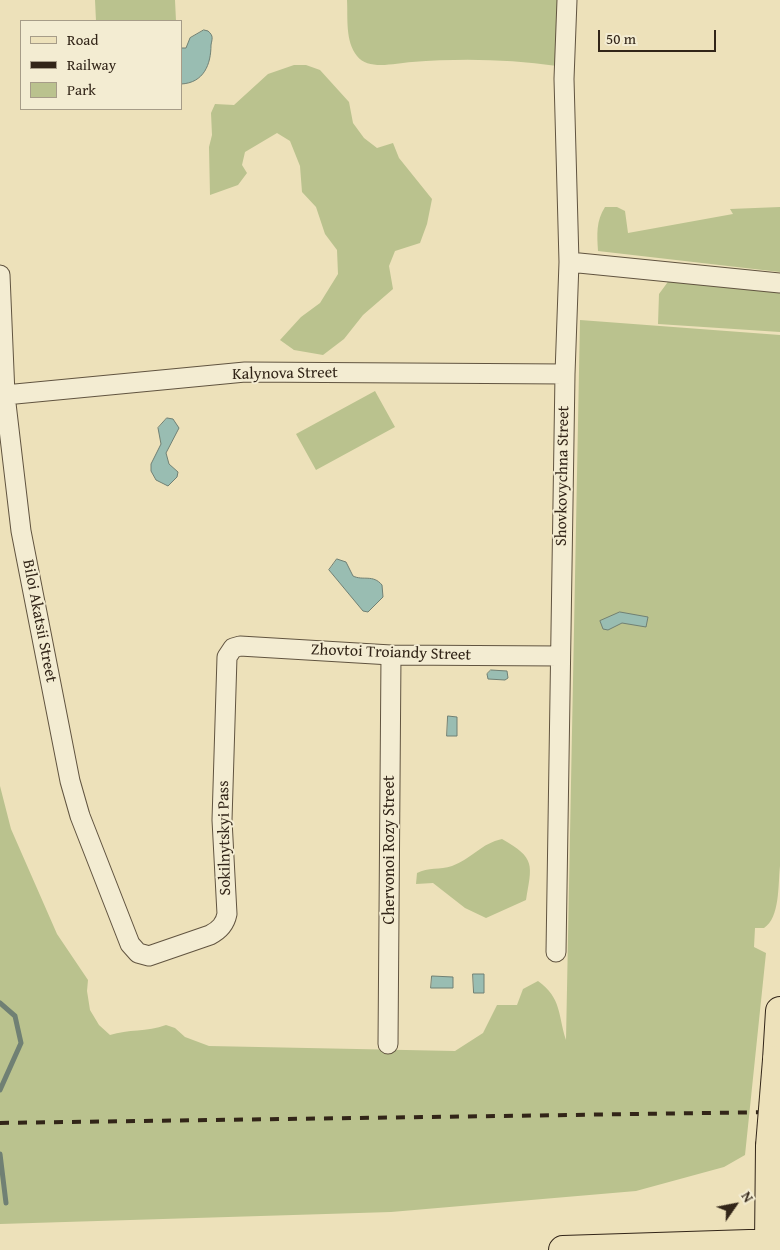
<!DOCTYPE html>
<html>
<head>
<meta charset="utf-8">
<style>
	body { margin:0 }
	#map { position:relative; width:780px; height:1250px; overflow:hidden; background:#ede1ba; font-family:"Gentium Book Plus",serif }
	canvas { display:block }
	.legend { position:absolute; left:20px; top:20px; width:162px; height:90px; box-sizing:border-box; background:#f3ecd2; border:1px solid #a69c88; margin:0; padding:6px 9px; list-style:none; font-size:15px; color:#322518 }
	.legend li { display:flex; align-items:center; gap:10px; height:25px }
	.legend b { width:25px; border:1px solid #a69c88 }
	.north { position:absolute; left:710px; top:1180px; width:50px; height:50px; -webkit-text-stroke:4px #f3ecd2; paint-order:stroke; rotate:57deg; font-size:14px; font-weight:700; line-height:20px; text-align:center; color:#322518 }
	.north::after { content:''; display:block; margin:auto; width:18px; height:22px; background:#322518; clip-path:polygon(50% 0,100% 100%,50% 72%,0 100%) }
	.scale { position:absolute; left:598px; top:30px; width:118px; height:22px; box-sizing:border-box; border:2px solid #322518; border-top:0; padding-left:6px; font-size:15px; line-height:18px; white-space:nowrap; color:#322518; -webkit-text-stroke:4px #f3ecd2; paint-order:stroke }
</style>
</head>
<body>
<div id="map">
<canvas width="780" height="1250"></canvas>
<ul class="legend">
<li><b style="height:6px;background:#ede1ba"></b>Road</li>
<li><b style="height:6px;background:#322518"></b>Railway</li>
<li><b style="height:14px;background:#bac28e"></b>Park</li>
</ul>
<div class="north">N</div>
<div class="scale">50 m</div>
</div>
<script>
const ctx = document.querySelector('canvas').getContext('2d');
ctx.lineJoin = 'round';
function paint(path, color) { ctx.fillStyle = color; ctx.fill(path, 'evenodd'); }
function stroke(path, color, width, dash) { ctx.strokeStyle = color; ctx.lineWidth = width; ctx.lineCap = dash ? 'butt' : 'round'; ctx.setLineDash(dash || []); ctx.stroke(path); }
function drawText(font, color, halo, rows, align = 'center') {
  ctx.font = font + ' "Gentium Book Plus",serif'; ctx.lineWidth = 4; ctx.setLineDash([]); ctx.textBaseline = 'middle'; ctx.strokeStyle = halo; ctx.fillStyle = color; for (const [text, x, y, turn = 0] of rows) {
    ctx.save(); ctx.translate(x, y); ctx.rotate((+turn || 0) * Math.PI / 180); ctx.textAlign = isNaN(turn) ? turn : align; if (halo) ctx.strokeText(text, 0, 0); ctx.fillText(text, 0, 0); ctx.restore();
  }
}
paint(new Path2D(`
	M95 0H175L176 21H96Z
	M347 0H559L557 66C509 59 460 58 412 62 395 63 369 71 357 56 345 41 348 18 347 0Z
	M294 65H306L320 70 349 102 353 123 364 138 377 148 393 143 399 158 432 199 427 224 420 243 395 251 389 266 393 289 363 315 344 339 323 355 294 350 280 340 301 317 320 303 338 274 337 250 325 234 316 207 302 192 300 166 290 141 277 133 245 152 242 165 247 173 238 185 210 195 209 147 212 135 211 113 215 104 234 105 268 74Z
	M605 207H617L625 211 628 233 733 214 730 209 780 207V272L598 251C597 234 596 221 605 207Z
	M670 279 780 288V332L658 324 659 294Z
	M580 320 780 335V866C778 885 780 918 764 928H755L754 947 766 953 745 1155 724 1167 636 1191 391 1212 0 1224V786L11 829 57 934 88 980 87 991 90 1010 99 1025 110 1035C128 1029 147 1032 166 1025L175 1028 185 1037 209 1046 455 1051 483 1033 497 1005H517L523 989 538 981C562 998 558 1016 566 1040Z
	M375 391 395 427 316 470 296 434Z
	M502 839C536 858 532 865 526 900L486 918 465 908 433 883 416 884 417 873C428 867 440 870 452 866 471 859 482 843 502 839Z`), '#bac28e');
const water = new Path2D(`
	M204 30 208 31C214 36 212 39 211 45 211 64 204 83 181 84V48H186L190 38Z
	M167 418 173 419 179 428 166 453 169 464 178 472 177 477 168 486 156 480 151 471V464L161 444 158 428Z
	M337 559 346 562 353 576C363 581 373 574 382 585L383 597 368 612 363 611 329 570Z
	M620 612 648 617 646 627 622 623 608 630 603 629 600 621Z
	M491 670 507 671 508 678 505 680 488 679 487 674Z
	M448 716 457 717V736H447Z
	M473 974H484V993H474Z
	M432 976 453 977V988H431Z`);
paint(water, '#99bdb2');
stroke(water, '#708074', 1);
stroke(new Path2D(`
	M0 1003 15 1016 21 1043 0 1090
	M0 1154 6 1203`), '#708074', 5);
const minor = new Path2D(`
	M569 262 780 283
	M0 275 5 395 21 531 70 781 80 816 130 944 138 953 149 956 210 935C220 930 225 924 227 914L222 820 227 657 233 648 240 646 391 655 560 656
	M5 395 245 372 565 374
	M556 952 565 374 569 262 564 79 567 0
	M388 1044 391 655`);
const primary = new Path2D(`
	M777 1060 780 1011
	M769 1243 770 1146
	M563 1250 780 1243`);
stroke(minor, '#615440', 21);
stroke(primary, '#322518', 30);
stroke(minor, '#f3ecd2', 19);
stroke(primary, '#ede1ba', 28);
stroke(new Path2D(`
	M0 1123 780 1112`), '#322518', 4, [9, 9]);
const primaryBridge = new Path2D(`
	M770 1146 777 1060`);
stroke(primaryBridge, '#322518', 30, []);
stroke(primaryBridge, '#ede1ba', 28);
drawText('16px', '#322518', '#f3ecd2', [
	["Kalynova Street",285,374,-1],
	["Shovkovychna Street",563,476,-89],
	["Biloi Akatsii Street",39,621,79],
	["Zhovtoi Troiandy Street",391,653,2],
	["Sokilnytskyi Pass",225,838,-91],
	["Chervonoi Rozy Street",390,850,-90]
]);
</script>
</body>
</html>
